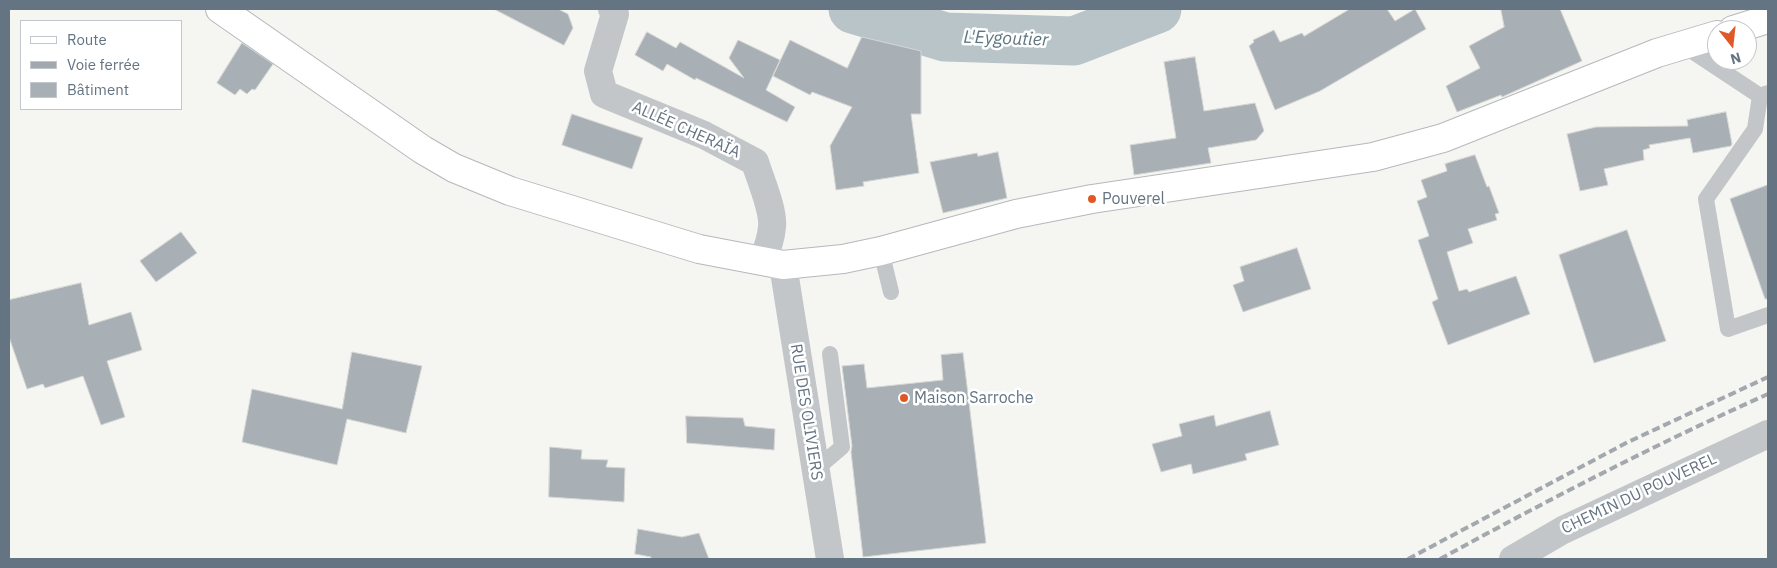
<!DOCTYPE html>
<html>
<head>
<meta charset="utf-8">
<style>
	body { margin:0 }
	#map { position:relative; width:1777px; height:568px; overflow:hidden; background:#f5f5f1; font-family:"IBM Plex Sans",sans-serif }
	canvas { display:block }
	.frame { position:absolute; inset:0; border:10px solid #647482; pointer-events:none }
	.legend { position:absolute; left:20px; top:20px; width:162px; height:90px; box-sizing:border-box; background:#fff; border:1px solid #c1c7cd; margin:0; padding:6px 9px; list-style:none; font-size:15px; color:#647482 }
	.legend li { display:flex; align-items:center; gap:10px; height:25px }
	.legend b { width:25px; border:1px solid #c1c7cd }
	.north { position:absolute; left:1707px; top:20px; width:50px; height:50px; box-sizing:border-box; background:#fff; border:1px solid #c1c7cd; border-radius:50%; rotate:164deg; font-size:14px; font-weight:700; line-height:20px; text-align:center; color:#647482 }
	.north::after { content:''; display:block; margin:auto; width:18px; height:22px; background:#e05826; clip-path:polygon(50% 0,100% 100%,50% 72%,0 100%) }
</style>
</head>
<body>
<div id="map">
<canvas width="1777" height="568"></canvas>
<div class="frame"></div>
<ul class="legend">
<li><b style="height:6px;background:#fff"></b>Route</li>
<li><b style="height:6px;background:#a3a8ae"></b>Voie ferrée</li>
<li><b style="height:14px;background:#a8b0b6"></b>Bâtiment</li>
</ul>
<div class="north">N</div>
</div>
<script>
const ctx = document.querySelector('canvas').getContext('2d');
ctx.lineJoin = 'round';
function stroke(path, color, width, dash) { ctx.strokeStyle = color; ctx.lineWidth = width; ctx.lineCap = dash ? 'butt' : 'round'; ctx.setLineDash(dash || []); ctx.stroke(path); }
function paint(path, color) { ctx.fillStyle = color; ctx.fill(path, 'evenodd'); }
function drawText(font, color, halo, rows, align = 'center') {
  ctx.font = font + ' "IBM Plex Sans",sans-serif'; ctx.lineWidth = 5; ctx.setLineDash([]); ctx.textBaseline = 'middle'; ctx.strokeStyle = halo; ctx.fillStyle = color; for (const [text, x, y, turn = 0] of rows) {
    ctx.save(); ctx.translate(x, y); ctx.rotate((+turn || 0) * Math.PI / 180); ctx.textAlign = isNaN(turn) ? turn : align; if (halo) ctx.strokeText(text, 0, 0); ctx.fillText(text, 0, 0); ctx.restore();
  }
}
stroke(new Path2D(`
	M853 9 945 37 1074 41 1157 9`), '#b9c4c8', 49);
const building = new Path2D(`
	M494 9H558L568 14 573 28 564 45Z
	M1350 9H1387L1395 21 1415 9 1426 29 1320 91 1275 110 1249 46 1254 42 1253 40 1274 30 1280 42 1302 33 1304 36Z
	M1501 9H1560L1582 61 1502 97 1501 95 1457 112 1446 86 1480 68 1469 46 1504 27Z
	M647 32 676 48 680 42 744 78 729 58 738 40 780 60 766 90 795 107 787 122 696 78 695 80 667 64 663 71 635 55Z
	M862 37 921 51V114H911L919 173 863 182 864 186 836 190 830 146 852 107 812 92 810 95 773 76 790 40 847 68Z
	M242 43 273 64 255 90 252 89 247 94 240 89 235 95 217 83Z
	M1195 57 1204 111 1255 103 1264 131 1256 140 1208 148 1211 163 1134 175 1130 145 1176 138 1164 62Z
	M1726 112 1732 144 1731 146 1693 153 1690 138 1649 145 1650 148 1643 150 1644 160 1604 169 1608 185 1580 191 1567 134 1596 127 1688 126 1687 120Z
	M572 114 643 138 632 169 562 145Z
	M998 152 1007 198 943 213 930 162 977 153 978 156Z
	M1475 155 1487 187 1489 186 1499 213 1495 214 1497 220 1468 229 1473 243 1447 252 1459 291 1467 289 1469 292 1516 276 1530 314 1448 345 1432 302 1438 299 1418 240 1429 236 1417 201 1427 197 1421 180 1447 171 1445 164Z
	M1768 185V299H1765L1730 199Z
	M1627 230 1666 341 1594 363 1559 255Z
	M181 232 197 253 156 282 140 261Z
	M1297 248 1311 289 1243 312 1233 285 1244 281 1240 267Z
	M81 283 89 325 131 312 142 350 107 361 125 417 101 425 83 376 45 388 43 384 27 389 9 337V300Z
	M352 352 422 366 406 433 347 419 337 465 242 442 252 389 342 409Z
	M963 353 986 543 863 557 851 452 852 446 842 366 864 364 867 388 943 380 941 355Z
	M1270 411 1279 445 1245 454 1247 460 1193 474 1191 464 1161 472 1152 444 1182 436 1179 424 1214 415 1216 426Z
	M686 416 743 418 745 426 775 429 774 450 687 443Z
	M550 447 582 450 581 459 608 460 606 467 625 468 624 502 549 497Z
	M638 529 682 537 699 533 709 559H651V557L635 554Z`);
paint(building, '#a8b0b6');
stroke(building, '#d6d6d4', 1);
const primary = new Path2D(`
	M220 9 423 150 454 168 510 191 699 249 783 265 843 259 881 251 1016 214 1092 199 1373 157 1443 138 1657 53 1717 35
	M1733 30 1768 19`);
stroke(primary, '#b5b9bd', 30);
stroke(new Path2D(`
	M1683 45 1760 96 1768 93
	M1760 96 1755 129 1706 199 1728 329 1768 315
	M881 251 891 292
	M815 470 842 447 830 354`), '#c2c6c9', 16);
stroke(new Path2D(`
	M612 9 615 14 598 71 604 94 704 135 755 162C760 179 774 210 772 227 771 240 767 250 762 261
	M783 265 830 559
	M1513 559 1563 530 1768 434`), '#c2c6c9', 28);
stroke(primary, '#fff', 28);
stroke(new Path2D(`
	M1408 559 1628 442 1768 377
	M1440 559C1548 500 1656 444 1768 394`), '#a3a8ae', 4, [8, 4]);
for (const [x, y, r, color] of [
	[1092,199,5,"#e05826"],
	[904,398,5,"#e05826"]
]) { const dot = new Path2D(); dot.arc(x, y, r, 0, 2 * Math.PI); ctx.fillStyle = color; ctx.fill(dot); stroke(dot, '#fff', 2); }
drawText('16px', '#647482', '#fff', [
	["ALLÉE CHERAÏA",686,130,24],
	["RUE DES OLIVIERS",806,412,81],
	["CHEMIN DU POUVEREL",1639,494,-25]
]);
drawText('16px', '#647482', '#fff', [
	["Pouverel",1102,199],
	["Maison Sarroche",914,398]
], 'left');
drawText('italic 18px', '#5f767f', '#fff', [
	["L'Eygoutier",1006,39,2]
]);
</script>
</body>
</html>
